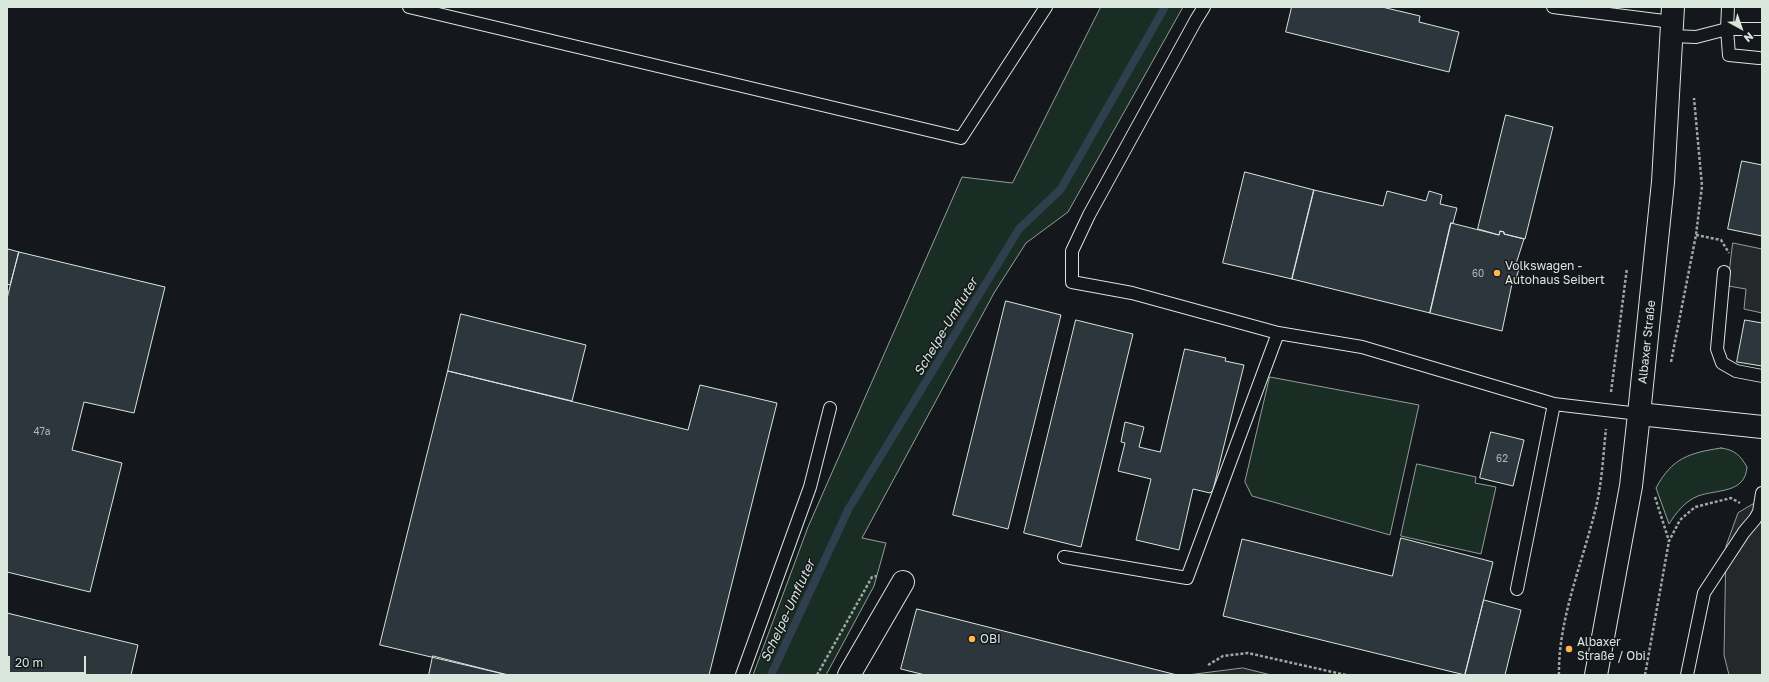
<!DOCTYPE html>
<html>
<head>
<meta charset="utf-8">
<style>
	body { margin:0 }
	#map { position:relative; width:1769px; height:682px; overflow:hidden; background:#14181c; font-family:"Golos Text",sans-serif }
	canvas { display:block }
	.frame { position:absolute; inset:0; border:8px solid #d8e6dc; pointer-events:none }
	.north { position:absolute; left:1721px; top:8px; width:40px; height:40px; -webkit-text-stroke:3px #14181c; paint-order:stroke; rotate:140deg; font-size:11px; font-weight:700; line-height:16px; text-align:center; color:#d8e6dc }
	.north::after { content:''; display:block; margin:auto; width:14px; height:18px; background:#d8e6dc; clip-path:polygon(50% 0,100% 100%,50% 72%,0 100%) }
	.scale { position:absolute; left:8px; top:656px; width:78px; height:18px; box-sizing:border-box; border:2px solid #d8e6dc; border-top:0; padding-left:5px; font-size:12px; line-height:14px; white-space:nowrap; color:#d8e6dc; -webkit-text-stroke:3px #14181c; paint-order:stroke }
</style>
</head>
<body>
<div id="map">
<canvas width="1769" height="682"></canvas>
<div class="frame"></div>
<div class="north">N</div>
<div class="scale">20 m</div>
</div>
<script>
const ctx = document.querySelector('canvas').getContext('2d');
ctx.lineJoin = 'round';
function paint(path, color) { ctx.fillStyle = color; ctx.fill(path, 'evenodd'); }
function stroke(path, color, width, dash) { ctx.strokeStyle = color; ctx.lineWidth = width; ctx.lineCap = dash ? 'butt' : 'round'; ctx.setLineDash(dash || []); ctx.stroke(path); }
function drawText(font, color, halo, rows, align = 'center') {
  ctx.font = font + ' "Golos Text",sans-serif'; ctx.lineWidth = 3; ctx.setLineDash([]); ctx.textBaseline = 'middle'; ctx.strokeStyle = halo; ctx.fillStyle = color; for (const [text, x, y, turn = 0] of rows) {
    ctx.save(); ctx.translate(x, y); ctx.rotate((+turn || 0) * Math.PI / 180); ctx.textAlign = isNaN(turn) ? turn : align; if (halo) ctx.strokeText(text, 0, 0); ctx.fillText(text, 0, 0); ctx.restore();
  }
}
const green = new Path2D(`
	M1101 7H1183L1068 212 1026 243 994 293 862 538 886 543 874 586 826 675H753L808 527 962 177 1012 183Z
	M1270 377 1419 405 1390 535 1252 496 1245 482Z
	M1721 448C1735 450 1740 455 1747 467 1745 494 1717 489 1698 496 1685 501 1676 513 1669 524L1656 488C1672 458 1689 453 1721 448Z
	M1417 464 1476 477 1475 483 1496 487 1481 554 1401 536Z`);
paint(green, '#1a2d24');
stroke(green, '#939e99', 1);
const parking = new Path2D(`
	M1733 243 1762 249V313L1744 309 1746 289 1728 286Z
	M1762 499V675H1729L1724 655 1726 546 1738 513Z
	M1243 668 1271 675H1188Z`);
paint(parking, '#24282b');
stroke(parking, '#939e99', 1);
stroke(new Path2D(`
	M771 675 849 508 1019 229 1061 189 1165 7`), '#2f3f4d', 8);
const building = new Path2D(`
	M1292 7H1382L1420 16 1419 22 1459 32 1449 72 1286 32Z
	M1506 115 1553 127 1525 239 1504 234V232L1500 231 1499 235 1478 229Z
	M1742 161 1762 165V236L1728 229Z
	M1245 172 1314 190 1292 279 1223 263Z
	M1314 190 1383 206 1387 191 1426 201 1429 191 1442 195 1440 204 1457 208 1453 223H1451L1430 313 1292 279Z
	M1451 223 1499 235 1500 231 1504 232V234L1524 239 1515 267 1519 269 1516 279H1513L1502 331 1430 313Z
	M8 249 19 252 10 285 7 284Z
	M19 252 165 287 134 413 84 402 72 450 122 463 90 592 7 572V299Z
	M1006 301 1061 315 1008 529 953 515Z
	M461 314 586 345 572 401 448 371Z
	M1076 320 1133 334 1081 547 1024 533Z
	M1745 320 1762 323V366L1737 362Z
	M1185 349 1226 358 1225 361 1244 365 1213 490 1210 493 1193 489 1179 550 1136 540 1151 479 1118 471 1125 443 1121 442 1125 422 1144 427 1139 447 1160 452Z
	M448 371 688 430 700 385 777 403 709 675H508L380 645Z
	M1491 432 1524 440 1513 486 1480 478Z
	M1401 538 1493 562 1465 675 1223 616 1242 539 1392 576Z
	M1484 600 1521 610 1505 675H1465Z
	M917 609 1177 675H925L901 669Z
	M7 613 138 645 131 675H7Z
	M433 656 508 675H429Z`);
paint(building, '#2c363c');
stroke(building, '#d8e6dc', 1);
const lane = new Path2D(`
	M409 7 961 138 1046 7
	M1204 7 1196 20 1089 215 1072 251V282L1132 293 1278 333 1362 347 1554 404 1639 414
	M1553 7 1672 22
	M1728 7 1727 29 1729 55 1759 58
	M1672 36 1696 37 1727 29H1762
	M1724 272 1717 349 1722 363 1736 371 1762 376
	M1064 557 1187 578 1278 333
	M1517 589 1554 404
	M742 675 810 487 830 408
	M1687 675 1704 593 1744 532 1755 519 1759 512 1762 493`);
const street = new Path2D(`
	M1639 414 1762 427
	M849 675 903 582`);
const primary = new Path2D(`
	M1596 675 1631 486 1639 414 1663 182 1673 7`);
stroke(lane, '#d8e6dc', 14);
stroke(street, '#d8e6dc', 24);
stroke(primary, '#d8e6dc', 24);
stroke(new Path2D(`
	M1696 235 1721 240 1729 253
	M7 292 9 293
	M1671 362 1696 235 1702 186 1694 98
	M1611 392 1627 268
	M1655 497 1669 541
	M1208 665 1223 656 1248 653 1346 675
	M817 675 872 577 877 576
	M1559 675C1558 620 1582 564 1595 511 1602 485 1603 456 1606 429
	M1645 675 1669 541 1680 520 1695 507 1731 498 1740 503`), '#9da8a2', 2.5, [3, 2]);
stroke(lane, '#14181c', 12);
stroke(street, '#14181c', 22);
stroke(primary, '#14181c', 22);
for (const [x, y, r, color] of [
	[1497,273,4,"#ffb74d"],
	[972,639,4,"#ffb74d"],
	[1569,649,4,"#ffb74d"]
]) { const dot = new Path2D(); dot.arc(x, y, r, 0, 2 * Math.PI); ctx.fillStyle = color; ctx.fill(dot); stroke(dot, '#14181c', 1.5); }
drawText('10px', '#adbab4', null, [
	["60",1478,274],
	["47a",42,432],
	["62",1502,459]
]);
drawText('12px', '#d8e6dc', '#14181c', [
	["Volkswagen -",1505,266],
	["Autohaus Seibert",1505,280],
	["OBI",980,639],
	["Albaxer",1577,642],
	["Straße / Obi",1577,656]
], 'left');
drawText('12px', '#d8e6dc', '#14181c', [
	["Albaxer Straße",1647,342,-84]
]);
drawText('italic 13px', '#d8e6dc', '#14181c', [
	["Schelpe-Umfluter",946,327,-59],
	["Schelpe-Umfluter",788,611,-65]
]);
</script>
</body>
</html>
